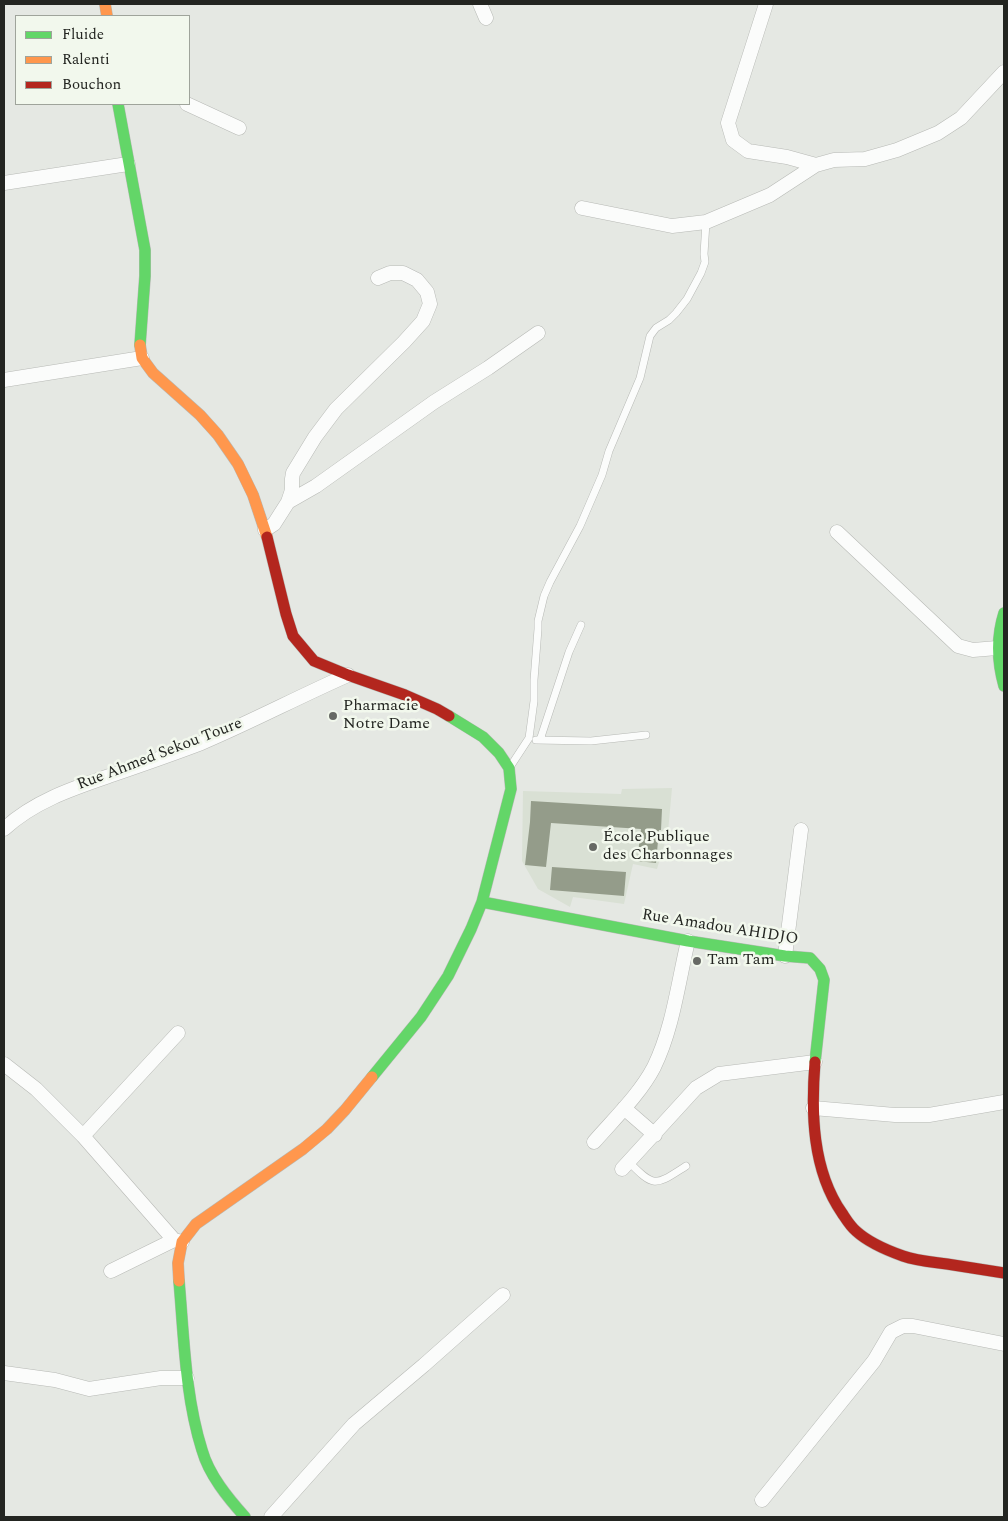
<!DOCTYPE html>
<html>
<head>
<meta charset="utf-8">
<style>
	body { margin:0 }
	#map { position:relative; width:1008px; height:1521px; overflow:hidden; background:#e5e8e3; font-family:Spectral,serif }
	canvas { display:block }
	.frame { position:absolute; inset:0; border:5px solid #232521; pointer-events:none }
	.legend { position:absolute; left:15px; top:15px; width:175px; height:90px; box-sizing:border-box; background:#f2f8ed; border:1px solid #9fa49b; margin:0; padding:6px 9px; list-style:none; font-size:15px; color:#232521 }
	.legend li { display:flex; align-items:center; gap:10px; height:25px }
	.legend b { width:25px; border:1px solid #9fa49b }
</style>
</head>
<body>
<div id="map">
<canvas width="1008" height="1521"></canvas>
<div class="frame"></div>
<ul class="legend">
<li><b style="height:6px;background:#63d668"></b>Fluide</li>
<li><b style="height:6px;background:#ff974d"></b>Ralenti</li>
<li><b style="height:6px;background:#b3261e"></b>Bouchon</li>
</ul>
</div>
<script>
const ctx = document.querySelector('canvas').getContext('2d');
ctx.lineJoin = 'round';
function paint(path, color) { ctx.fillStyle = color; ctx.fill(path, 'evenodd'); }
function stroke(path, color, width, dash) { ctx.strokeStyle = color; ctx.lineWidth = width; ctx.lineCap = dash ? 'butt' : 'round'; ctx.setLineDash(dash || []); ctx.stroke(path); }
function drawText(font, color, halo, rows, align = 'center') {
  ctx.font = font + ' Spectral,serif'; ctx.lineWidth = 5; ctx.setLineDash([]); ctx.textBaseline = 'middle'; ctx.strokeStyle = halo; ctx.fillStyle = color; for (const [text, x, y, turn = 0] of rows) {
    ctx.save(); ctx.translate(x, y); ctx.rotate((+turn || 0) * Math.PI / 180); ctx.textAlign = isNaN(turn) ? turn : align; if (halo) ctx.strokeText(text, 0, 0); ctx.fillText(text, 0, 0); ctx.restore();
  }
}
paint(new Path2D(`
	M672 788 668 832 657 869 633 864 624 904 573 897 570 907 538 889 522 861 523 791 621 794 622 789Z`), '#d9e0d4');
paint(new Path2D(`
	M531 801 662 809 661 830H659L656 863 637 861 641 829 551 823 546 867 525 865 530 822Z
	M552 867 626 872 624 896 550 890Z`), '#949c8a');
const lane = new Path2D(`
	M536 740 591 741 646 735
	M540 740 569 652 581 625
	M510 767 529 738 534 701V680L538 629V621L544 596 550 582 580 526 602 475 609 451 640 378 650 336 656 328 669 320 676 313 687 299 701 273 705 262 704 254 706 222
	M629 1162C655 1189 656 1185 686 1166`);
const street = new Path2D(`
	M480 4 486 18
	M766 4 728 123 733 140 748 151 787 157 816 165
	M187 104 239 128
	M4 183 128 164
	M582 208 672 226 706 222 770 195 816 165 834 160 865 159 897 150 938 133 961 118 1004 72
	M4 380 142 358
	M288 502 292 490V479L293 473 315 437 336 409 404 342 423 321 430 304 427 292 417 280 403 273H390L378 278
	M265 530 274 524 288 502 316 486 434 402 488 368 538 333
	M837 532 958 646 973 650 997 648
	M4 829C34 801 74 788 112 775 141 765 170 755 199 744 249 723 298 697 348 675
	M785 956 801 830
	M4 1064 36 1089 83 1136 174 1240 182 1242
	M624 1108 655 1135
	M813 1108 895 1115H929L1004 1102
	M83 1136 178 1033
	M594 1142C614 1119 640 1094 654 1067 673 1028 678 983 688 941
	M622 1169 696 1088 719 1074 815 1062
	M111 1271 174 1240
	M4 1373 55 1380 89 1389 161 1378H187
	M762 1500 874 1361 891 1332 903 1326H913L1004 1344
	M271 1517 354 1424 424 1365 503 1295`);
const fast = new Path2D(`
	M118 104 145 250V276L140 345
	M1004 613C996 638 997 661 1004 686
	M482 902 688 941 785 956 810 958 820 969 824 980 815 1062
	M372 1077 421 1017 448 976 471 929 482 902 511 789 509 768 499 753 483 737 449 716
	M179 1281C184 1337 185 1396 202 1450 209 1475 228 1498 245 1517`);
const slow = new Path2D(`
	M105 4 107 16
	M140 345 142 358 153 373 200 415 218 435 238 464 253 495 267 537
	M179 1281 178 1263 182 1242 196 1224 303 1149 327 1129 345 1110 372 1077`);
const jam = new Path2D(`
	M267 537 286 614 293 636 314 661 348 675 405 695 437 709 449 716
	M815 1062C811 1112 812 1170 842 1213 846 1219 850 1226 856 1231 869 1243 886 1250 903 1256 917 1261 933 1262 947 1264 966 1267 985 1270 1004 1273`);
stroke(lane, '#b7b9b5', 8);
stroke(street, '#b7b9b5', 15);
stroke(fast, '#b7b9b5', 12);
stroke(slow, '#b7b9b5', 12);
stroke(jam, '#b7b9b5', 12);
stroke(lane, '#fbfcfb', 7);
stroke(street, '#fbfcfb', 14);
stroke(fast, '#63d668', 11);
stroke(slow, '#ff974d', 11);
stroke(jam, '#b3261e', 11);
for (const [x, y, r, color] of [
	[333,716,5,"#676965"],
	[593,847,5,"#676965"],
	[697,961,5,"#676965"]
]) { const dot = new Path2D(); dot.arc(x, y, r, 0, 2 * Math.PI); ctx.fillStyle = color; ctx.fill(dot); stroke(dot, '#f2f8ed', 2); }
drawText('16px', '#232521', '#f2f8ed', [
	["Pharmacie",343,707],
	["Notre Dame",343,725],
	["École Publique",603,838],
	["des Charbonnages",603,856],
	["Tam Tam",707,961]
], 'left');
drawText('16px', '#232521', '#f2f8ed', [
	["Rue Ahmed Sekou Toure",160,755,-21],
	["Rue Amadou AHIDJO",720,928,9]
]);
</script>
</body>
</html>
